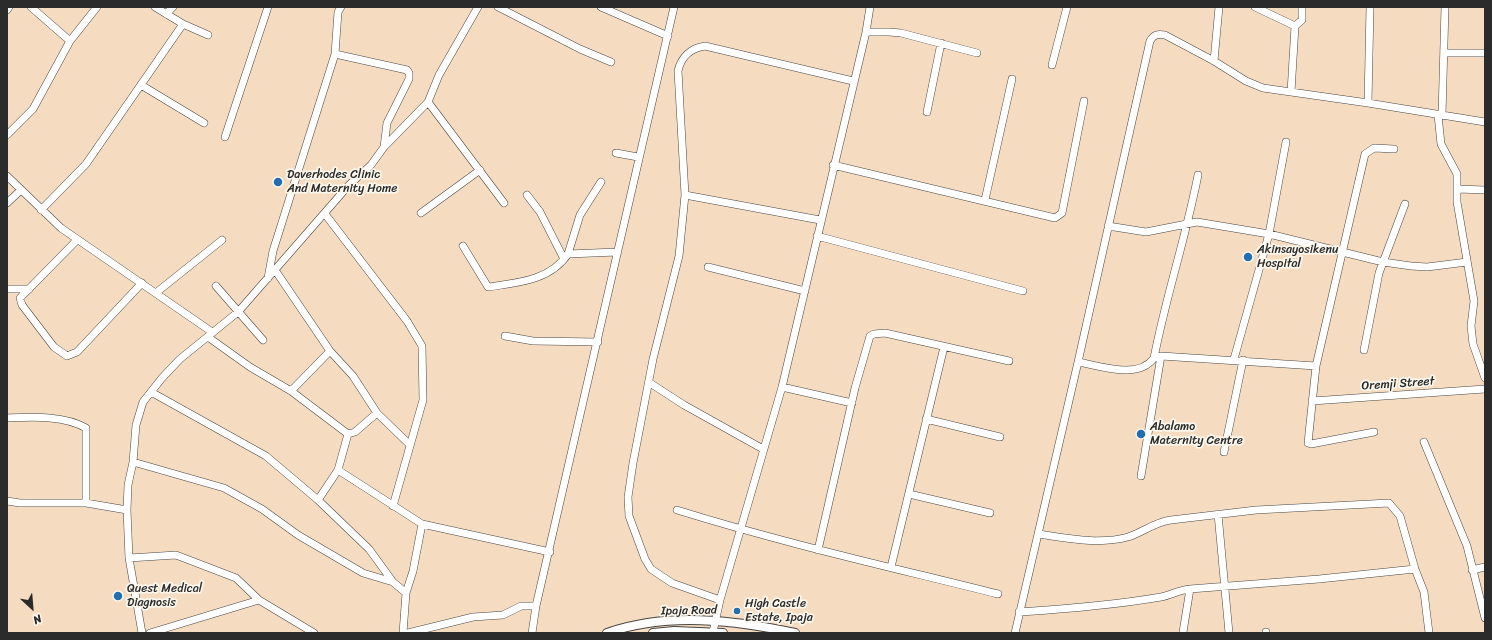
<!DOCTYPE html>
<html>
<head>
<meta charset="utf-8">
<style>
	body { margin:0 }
	#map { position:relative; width:1492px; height:640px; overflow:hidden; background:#f5dcc0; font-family:Sriracha,sans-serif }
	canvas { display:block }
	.frame { position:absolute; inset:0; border:8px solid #2b2b2b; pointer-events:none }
	.north { position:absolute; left:12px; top:588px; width:40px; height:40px; -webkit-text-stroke:3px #fbf7ec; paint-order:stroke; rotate:154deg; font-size:11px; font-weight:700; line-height:16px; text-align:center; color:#2b2b2b }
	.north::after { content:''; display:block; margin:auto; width:14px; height:18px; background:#2b2b2b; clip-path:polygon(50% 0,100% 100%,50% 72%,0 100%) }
</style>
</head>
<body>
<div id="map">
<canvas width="1492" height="640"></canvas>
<div class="frame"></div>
<div class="north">N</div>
</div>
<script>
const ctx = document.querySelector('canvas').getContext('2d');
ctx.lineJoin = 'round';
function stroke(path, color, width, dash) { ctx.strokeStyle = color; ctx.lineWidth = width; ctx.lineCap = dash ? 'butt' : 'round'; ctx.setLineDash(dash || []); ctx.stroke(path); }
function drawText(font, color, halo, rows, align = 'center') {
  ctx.font = font + ' Sriracha,sans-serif'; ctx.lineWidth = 3.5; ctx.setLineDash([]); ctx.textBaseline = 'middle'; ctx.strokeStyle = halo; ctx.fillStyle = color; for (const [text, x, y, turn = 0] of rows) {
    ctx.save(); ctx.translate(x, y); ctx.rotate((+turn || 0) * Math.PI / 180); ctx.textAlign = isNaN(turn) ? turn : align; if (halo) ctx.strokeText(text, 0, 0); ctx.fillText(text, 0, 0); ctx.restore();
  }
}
const minor = new Path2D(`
	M31 7 70 41
	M155 7 183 24 208 35
	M498 7 580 49 611 62
	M601 7 668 36
	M1255 7 1295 26
	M7 10 9 7
	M166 14 173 7
	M866 32H889L901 33 977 53
	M1445 53H1485
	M335 54 407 70 409 73V79L387 123 384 147
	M1214 61 1219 7
	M1052 65 1067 7
	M141 85 204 123
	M1291 92 1295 26 1302 20V7
	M428 102 504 203
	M1368 103 1370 7
	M927 112 941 43
	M1438 115 1441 144 1457 174V202L1474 301 1471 326 1473 344 1485 378
	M1442 115 1445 7
	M7 135 33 109 70 41 97 7
	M225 137 268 7
	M616 153 638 157
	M833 165 1055 218 1062 213 1084 101
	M7 176 61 228 212 332
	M1458 189 1485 190
	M527 195 540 212 564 259
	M685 195 820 220
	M985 200 1012 79
	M7 203 21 190
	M41 210 86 164 183 24
	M421 213 480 170
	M325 214 407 321 422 346 423 400 393 506
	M1108 226 1146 232 1197 222 1269 234 1383 262 1411 266 1427 267 1467 262
	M817 236 1023 291
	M77 240 20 298 22 305 54 347 67 356 77 352 142 283
	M463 246 488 287C516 283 550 281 568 254L617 252
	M568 254 580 215 601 182
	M708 267 805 291
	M275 270 330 351 353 376 377 413 410 445
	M268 278 273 251 335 54 338 12 341 7
	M216 286 263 340
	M7 289H29
	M157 292 222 240
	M505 336 533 341 598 342
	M208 337 250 367 291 391 348 434 355 432 377 413
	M1364 350 1379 273 1405 204
	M1154 358C1166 296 1186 237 1198 175
	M1234 359 1269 234 1286 142
	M1078 362C1101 366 1138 380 1154 358L1161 356 1316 366
	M650 383 684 405 763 449
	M782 387 852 403
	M291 391 330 351
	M151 392 266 456 318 500 369 549 393 582
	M1312 401 1485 389
	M7 418C32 417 64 415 86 428V503
	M926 419 1000 437
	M1374 432 1311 444 1308 443 1316 366 1365 154 1374 148 1394 149
	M1424 442 1467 546 1485 618
	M1224 452 1243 360
	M133 462 224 488 262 509 298 535 363 573 393 582 406 593
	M338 470 422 524 550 552
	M1141 476 1161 356
	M909 494 990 513
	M318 500 338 470 348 434
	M7 501 20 503H86L127 510
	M677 510C783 543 890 567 998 594
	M1218 514 1229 633
	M1038 534C1067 538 1099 545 1128 537 1143 532 1155 522 1171 520L1256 510 1389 503 1400 516 1415 569 1424 592 1429 633
	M818 550 855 388 870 336 874 334 885 333 1009 361
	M129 558 176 555 236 578 259 600 314 633
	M891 567 944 347
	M1472 570 1485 567
	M720 600 672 583 651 569 645 559 629 516 628 497 633 463 653 359 679 256 685 195 678 71C681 57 691 48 705 46L853 81
	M1019 612C1067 609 1114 605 1161 597 1171 595 1179 590 1190 589L1319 579 1415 569
	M713 632 720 600 782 387 866 32 870 7
	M1183 632 1190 589
	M1266 632V633
	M142 633 129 558 127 510 128 485 133 462 136 425 143 402 162 378 180 359 238 312 349 185 371 165 384 147 428 102 439 75 478 7
	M150 633 259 600
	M403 633 406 593 413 571 422 524
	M408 633 473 617 503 615 521 606H536
	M532 633 536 606 674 7
	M1015 633 1078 362 1150 41C1154 34 1158 34 1165 35L1214 61 1246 81 1263 88 1368 103 1485 122`);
const major = new Path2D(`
	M607 633C667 612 734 620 795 633
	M653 633 674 631 723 633`);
stroke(minor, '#494641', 8);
stroke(major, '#494641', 10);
stroke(minor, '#fff', 7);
stroke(major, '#fff', 8);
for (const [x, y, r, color] of [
	[278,182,5,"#1f6fb2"],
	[1248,257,5,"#1f6fb2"],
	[1141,434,5,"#1f6fb2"],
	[118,596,5,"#1f6fb2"],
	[737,611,4,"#1f6fb2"]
]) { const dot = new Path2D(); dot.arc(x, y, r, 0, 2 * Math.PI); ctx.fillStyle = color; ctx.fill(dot); stroke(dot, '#fbf7ec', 1.5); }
drawText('12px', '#2b2b2b', '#fbf7ec', [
	["Daverhodes Clinic",287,175],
	["And Maternity Home",287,189],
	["Akinsayosikenu",1257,250],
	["Hospital",1257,264],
	["Abalamo",1150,427],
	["Maternity Centre",1150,441],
	["Quest Medical",127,589],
	["Diagnosis",127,603],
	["High Castle",745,604],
	["Estate, Ipaja",745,618]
], 'left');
drawText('12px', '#2b2b2b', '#fbf7ec', [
	["Oremji Street",1398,384,-4],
	["Ipaja Road",689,611,-1]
]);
</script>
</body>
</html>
